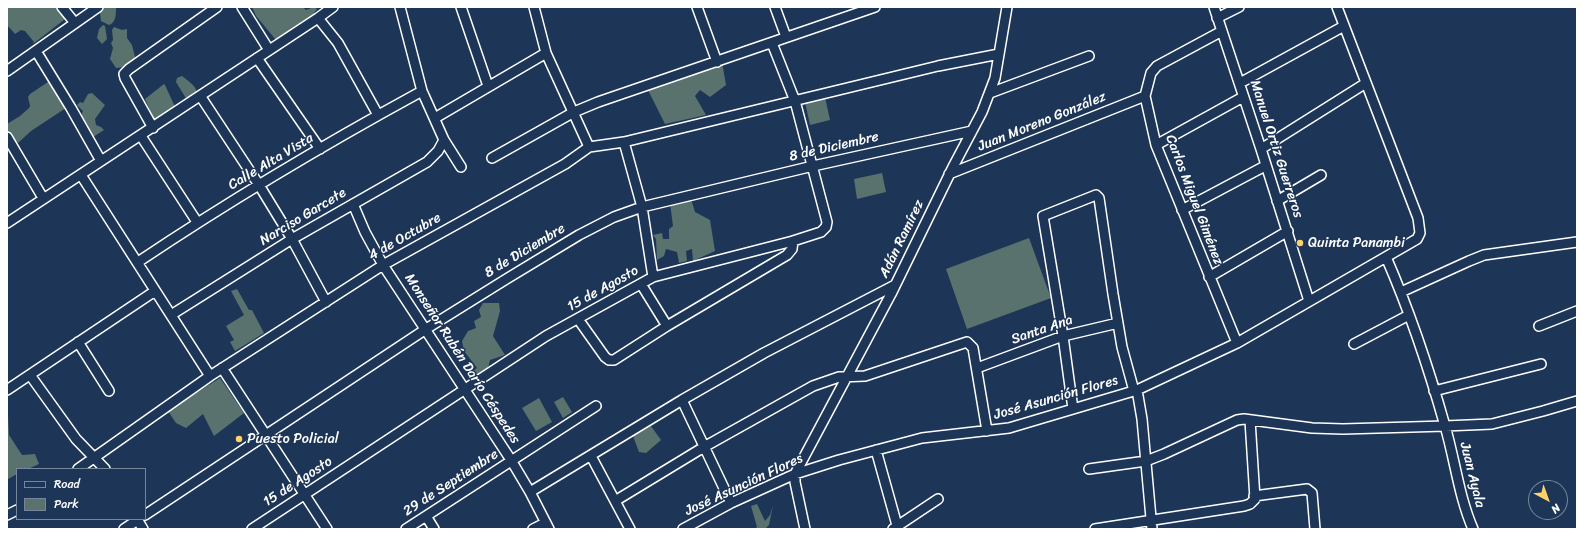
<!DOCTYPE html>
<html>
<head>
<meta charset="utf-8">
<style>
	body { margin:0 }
	#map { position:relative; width:1584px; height:536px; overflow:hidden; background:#1d3557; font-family:Sriracha,sans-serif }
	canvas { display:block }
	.frame { position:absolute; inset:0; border:8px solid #fff; pointer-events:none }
	.legend { position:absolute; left:16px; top:468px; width:130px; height:52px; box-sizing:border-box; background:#1d3557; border:1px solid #77869a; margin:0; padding:5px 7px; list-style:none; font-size:12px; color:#fff }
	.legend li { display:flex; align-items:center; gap:8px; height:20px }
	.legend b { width:20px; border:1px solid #77869a }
	.north { position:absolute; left:1528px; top:480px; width:40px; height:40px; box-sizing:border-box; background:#1d3557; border:1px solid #77869a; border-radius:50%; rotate:139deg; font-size:11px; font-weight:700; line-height:16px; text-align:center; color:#fff }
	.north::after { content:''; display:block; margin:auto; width:14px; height:18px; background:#ffd166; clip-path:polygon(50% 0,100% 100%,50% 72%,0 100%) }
</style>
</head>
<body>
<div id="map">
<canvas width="1584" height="536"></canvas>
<div class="frame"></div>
<ul class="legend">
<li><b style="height:5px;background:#1d3557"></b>Road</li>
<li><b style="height:11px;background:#59726e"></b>Park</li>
</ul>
<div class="north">N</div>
</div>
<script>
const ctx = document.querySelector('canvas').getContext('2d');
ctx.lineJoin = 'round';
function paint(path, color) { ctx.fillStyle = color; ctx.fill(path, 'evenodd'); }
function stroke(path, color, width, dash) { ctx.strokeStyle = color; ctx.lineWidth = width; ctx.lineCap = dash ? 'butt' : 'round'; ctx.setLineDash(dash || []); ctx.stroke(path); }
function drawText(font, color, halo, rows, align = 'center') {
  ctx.font = font + ' Sriracha,sans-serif'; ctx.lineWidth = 3; ctx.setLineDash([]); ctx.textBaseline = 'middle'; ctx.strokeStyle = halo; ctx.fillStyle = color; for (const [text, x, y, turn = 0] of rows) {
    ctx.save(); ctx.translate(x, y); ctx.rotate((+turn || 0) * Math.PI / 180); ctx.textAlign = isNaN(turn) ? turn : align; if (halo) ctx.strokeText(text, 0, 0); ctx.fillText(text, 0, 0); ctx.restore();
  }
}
paint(new Path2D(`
	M7 7H59L66 15 65 19 33 44 34 42 25 31 21 30 15 34 7 25Z
	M103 7H116C116 14 116 23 109 25L101 21 100 13Z
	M252 7H303L306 10 314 7 317 9 311 17 276 40 256 16Z
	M103 25 105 26 107 39 102 44 97 38 99 29Z
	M114 27 122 30 127 29V38L132 45 136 61 125 67 116 68 110 59 113 48 111 43 113 40 112 30Z
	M722 62 726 85 710 97 700 90 695 96 706 115 665 124 648 90Z
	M182 76C188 81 196 85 197 93L187 100 176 82 177 78Z
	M51 80 66 108 31 131 18 143 8 132 7 124 20 116 29 108 30 106 28 97 30 94Z
	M164 84 165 85 176 109 155 122 145 99Z
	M92 93 105 105 95 119 96 125 101 127 104 130 90 139C89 128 90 124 80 119L83 111 77 105 80 102 83 103 88 94Z
	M825 97 830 120 810 125 805 102Z
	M882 173 886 192 857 199 854 179Z
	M691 199 695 212 710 220 715 251 693 261 692 249 686 251 687 261 679 263 677 252 666 249 664 256 657 260 656 239 653 235 662 233 663 239H669V229L673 226 670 203Z
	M1029 238 1051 298 967 329 946 269Z
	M237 289 249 310H252L264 333 235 351 230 342 234 340 226 326 244 315 231 291Z
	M483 303H499L500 311 493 336 505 355 490 360 488 368 473 378 470 373 477 368 464 351 462 341 468 331 476 328 474 321 481 317 479 310Z
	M220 378 244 413 214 436 203 414 186 428 176 423 168 411Z
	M7 395 9 435 22 455 35 454 39 464 28 469H17V474L8 479Z
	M563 397 572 412 563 418 554 402Z
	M539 398 552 422 536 431 522 408Z
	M651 426 661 440 646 453 639 452 633 436Z
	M757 504 765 521 770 515 773 505 769 525 765 529H754L757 527 751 506Z`), '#59726e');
const minor = new Path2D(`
	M62 7 75 23
	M242 7 269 50
	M400 7 422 91 444 140 461 167
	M461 7 488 86
	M534 7 546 53 589 147
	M697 7 717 62
	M775 7 786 37
	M1214 7 1261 149 1309 301
	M318 18 338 43 378 115
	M1217 18 1239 7
	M1222 31 1157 66 1151 73 1145 96 1156 145 1237 343
	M36 51 71 108 101 161
	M257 58 320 149
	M7 71 98 7
	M1240 83 1344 26
	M990 93 1089 56
	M201 97 259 185 292 239 326 302
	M435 118 546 53
	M153 128 125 78 124 74 129 69 217 7
	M141 136 197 222
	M7 137 43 198
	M624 142 642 207 653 277
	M1156 145 1243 97
	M1261 149 1366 83
	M492 158 574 112 598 102 875 7
	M949 174 1145 96
	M81 175 210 376
	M1277 201 1321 175
	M353 204 365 232 383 265 511 460 530 492 549 529
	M1182 210 1265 166
	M7 223 318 18 333 7
	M1386 257C1410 312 1429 369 1445 426 1455 460 1459 497 1473 529
	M138 262C229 201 325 144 422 91
	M1209 277 1288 231
	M641 284 667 326
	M1401 292 1469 261 1484 255 1577 242
	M171 315 292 239 427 162 438 151 444 140
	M578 319 605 357 609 360H614L667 326 787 255 792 249 793 241
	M1539 326 1577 311
	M78 342 109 391
	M1354 344 1409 315
	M222 368 327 529
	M977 368 1063 336 1118 323
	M30 375 76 439 105 469
	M7 390 155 291
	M1137 390 1142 419 1152 529
	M1434 391 1541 364
	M682 400 731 503
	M1073 409 1063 336 1043 216 1096 195 1099 198 1113 294 1122 347 1134 391
	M876 450 898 529
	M591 456 630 529
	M78 469 210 376 383 265 565 164 589 147 624 142 938 66 999 54
	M1089 469 1146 461 1164 454 1237 420 1244 419 1312 428 1343 429 1445 426 1492 424 1543 411 1577 401
	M530 492 682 400 764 353 895 285
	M1254 496 1307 489 1312 493 1315 529
	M615 501 704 447 813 386 839 377 865 376 967 342 973 348 987 431
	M7 515 17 510
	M145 515 426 329 508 278 579 235 614 217 642 207 813 166 972 131
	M426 516 434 529
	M137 519 143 529
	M124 529 139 519
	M252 529 546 336 653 277 793 241 821 232 826 227 827 222 795 101 772 43
	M406 529 596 406
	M533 529 545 523
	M683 529 731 503 795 474 839 460 922 438 1009 428 1137 390 1237 343 1417 239 1420 233 1418 218 1337 7
	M805 529 795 482V474L891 294 954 165 982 112 995 78 1007 7
	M893 529 938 499
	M1095 529 1244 506 1250 504 1255 499 1250 420`);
stroke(minor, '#fff', 12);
stroke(minor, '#1d3557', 9);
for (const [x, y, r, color] of [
	[1300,243,4,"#ffd166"],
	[239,439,4,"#ffd166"]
]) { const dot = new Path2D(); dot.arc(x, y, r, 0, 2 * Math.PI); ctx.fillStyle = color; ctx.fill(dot); stroke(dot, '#1d3557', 1.5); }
drawText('14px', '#fff', '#1d3557', [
	["Juan Moreno González",1042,122,-22],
	["8 de Diciembre",834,147,-13],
	["Manuel Ortiz Guerreros",1276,149,72],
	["Calle Alta Vista",271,162,-31],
	["Carlos Miguel Giménez",1194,200,69],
	["Narciso Garcete",303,217,-31],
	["4 de Octubre",405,237,-30],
	["Adán Ramírez",902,239,-64],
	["8 de Diciembre",525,251,-31],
	["15 de Agosto",603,289,-29],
	["Santa Ana",1042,330,-19],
	["Monseñor Rubén Darío Céspedes",462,359,57],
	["José Asunción Flores",1056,398,-16],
	["Juan Ayala",1472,475,76],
	["15 de Agosto",298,482,-33],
	["29 de Septiembre",451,483,-33],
	["José Asunción Flores",744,485,-25]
]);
drawText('14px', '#fff', '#1d3557', [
	["Quinta Panambi",1308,243],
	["Puesto Policial",247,439]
], 'left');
</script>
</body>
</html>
